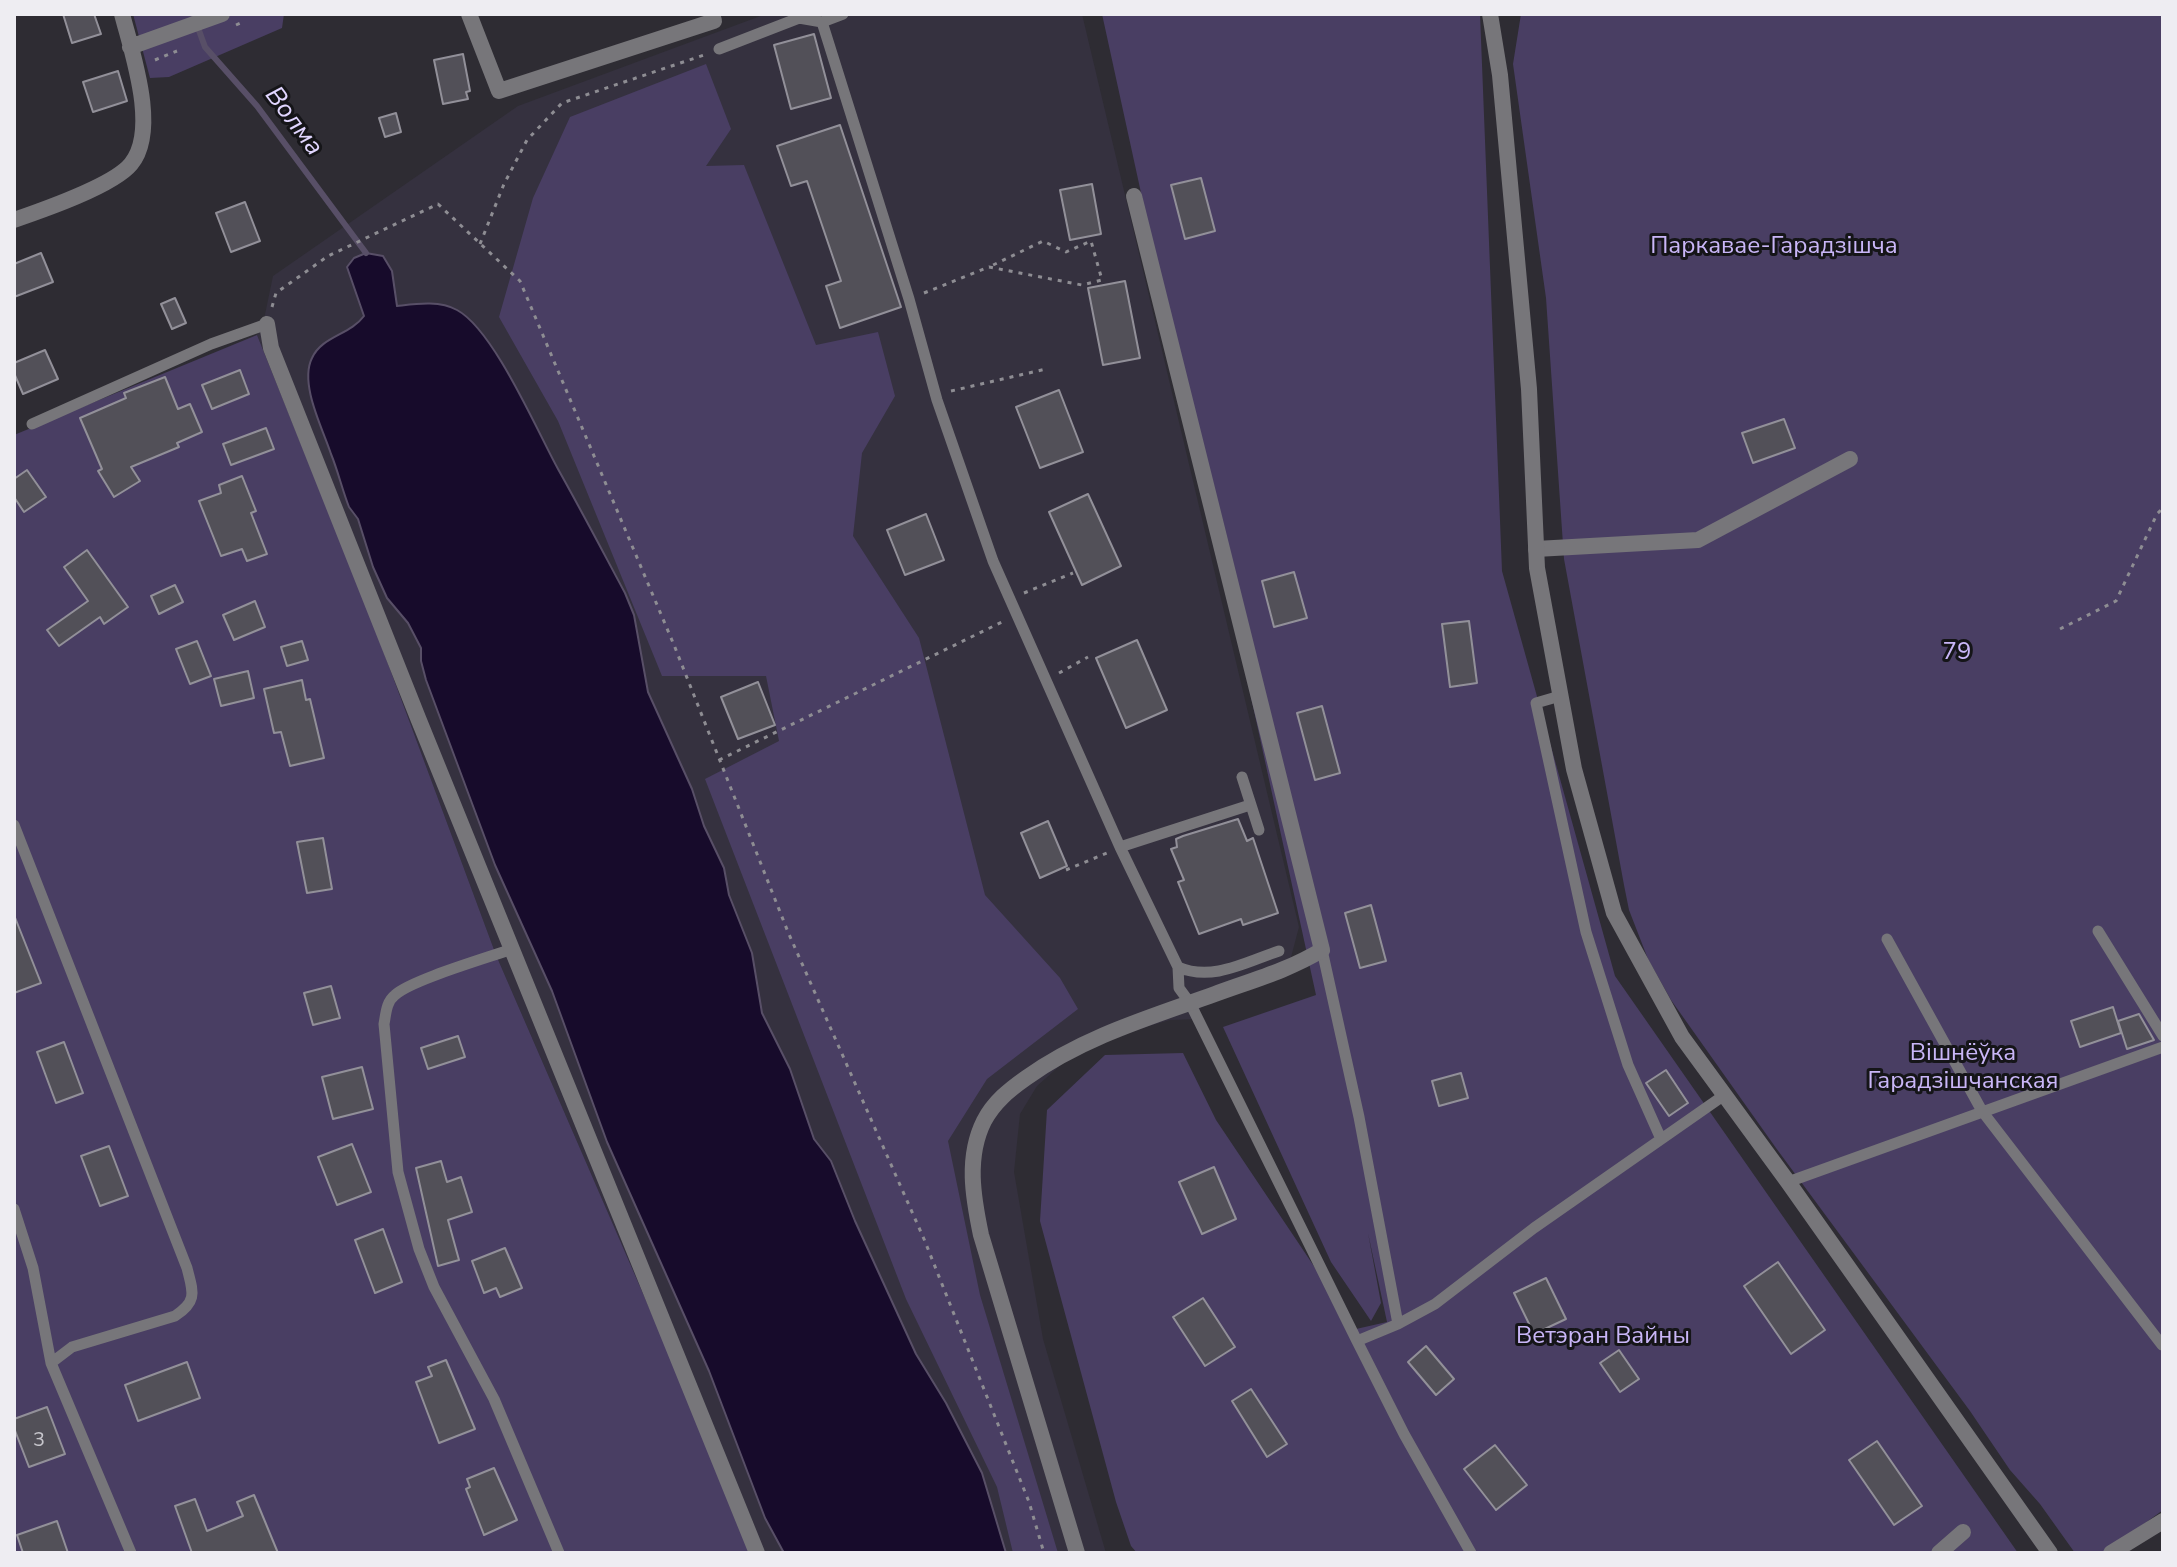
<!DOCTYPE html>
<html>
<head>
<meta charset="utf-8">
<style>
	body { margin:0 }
	#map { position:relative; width:2177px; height:1567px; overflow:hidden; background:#2e2c33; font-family:"Nunito Sans",sans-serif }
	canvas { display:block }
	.frame { position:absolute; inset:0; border:16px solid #eeedf2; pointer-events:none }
</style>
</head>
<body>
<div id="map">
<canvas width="2177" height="1567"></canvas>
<div class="frame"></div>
</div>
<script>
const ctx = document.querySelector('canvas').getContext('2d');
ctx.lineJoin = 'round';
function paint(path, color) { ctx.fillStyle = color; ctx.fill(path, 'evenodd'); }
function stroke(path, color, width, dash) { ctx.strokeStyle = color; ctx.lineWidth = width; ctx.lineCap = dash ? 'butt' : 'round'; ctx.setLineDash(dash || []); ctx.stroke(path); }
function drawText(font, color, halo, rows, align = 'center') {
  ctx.font = font + ' "Nunito Sans",sans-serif'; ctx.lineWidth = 6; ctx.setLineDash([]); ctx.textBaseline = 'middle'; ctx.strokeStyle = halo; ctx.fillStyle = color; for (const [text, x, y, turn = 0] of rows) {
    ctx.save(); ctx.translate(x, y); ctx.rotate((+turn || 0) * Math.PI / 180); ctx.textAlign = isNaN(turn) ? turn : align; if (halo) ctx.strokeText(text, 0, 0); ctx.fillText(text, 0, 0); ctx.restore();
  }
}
paint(new Path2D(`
	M766 14H1082L1299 927 1290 961 1204 993 1198 1019 1170 1020 1132 1031 1072 1055 1037 1086 1020 1114 1014 1172 1043 1339 1106 1553H752L671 1358 496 955 367 607 257 335 263 324 273 276 518 106Z`), '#35313f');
paint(new Path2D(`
	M133 14H284L282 28 169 77 150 78Z
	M1102 14H1480L1502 571 1615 976 2018 1553H1137L1131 1546 1116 1502 1040 1221 1047 1110 1105 1055 1183 1053 1216 1120 1356 1329 1387 1322 1368 1233 1381 1303 1371 1321 1331 1262 1223 1027 1316 995Z
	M1521 14H2163V1510L2104 1553H2075L2040 1504 2010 1470 1970 1411 1776 1148 1671 1000 1648 959 1629 910 1624 885 1564 559 1546 298 1513 64Z
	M706 64 731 129 706 166 744 165 816 345 878 332 895 396 862 453 853 536 919 638 985 895 1060 978 1078 1009 987 1079 948 1141 980 1295 1058 1553H1013L997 1487 906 1299 705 779 779 741 766 676H662L558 421 499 317 533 198 570 117Z
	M257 335 367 607 496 955 671 1358 752 1553H14V435Z`), '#493e63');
const water = new Path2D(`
	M366 253 383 256 392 271 397 306C415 304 439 300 457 310 494 330 537 431 558 469 581 510 603 552 625 593L634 615 648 692 692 789 704 826 724 868 729 895 752 953 762 1013 790 1069 814 1139 831 1161 855 1221 916 1354 946 1403 982 1473 1006 1553H784L765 1518 709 1371 607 1142 552 991 495 865 426 680 421 661V648L408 623 387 598 373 567 358 519 349 507C342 489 338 471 331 454 323 429 299 384 312 358 322 336 350 335 364 316L347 267 354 258Z`);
paint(water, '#170b2b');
stroke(water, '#584f67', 2);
stroke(new Path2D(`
	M193 14 205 47 257 106 366 253`), '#584f67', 6);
const building = new Path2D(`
	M63 14H94L101 34 72 43Z
	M814 34 831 98 791 109 774 45Z
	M463 54 470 91 466 92 468 99 443 104 434 60Z
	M118 71 127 101 93 112 83 82Z
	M396 113 401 132 385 137 379 118Z
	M840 125 901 307 840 328 826 286 841 281 807 181 791 186 777 146Z
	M1201 178 1215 231 1185 239 1171 185Z
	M1092 184 1101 234 1070 240 1060 190Z
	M245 202 260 241 231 252 216 213Z
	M41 253 53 282 14 297V264Z
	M1125 281 1140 358 1103 365 1088 288Z
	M175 298 186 323 172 329 161 304Z
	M45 350 58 379 23 394 14 373V363Z
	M240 370 249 394 212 409 202 385Z
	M165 377 178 409 190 404 202 432 177 443 179 447 131 467 140 481 114 497 98 471 102 469 80 418 126 398 124 393Z
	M1059 390 1083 452 1040 468 1016 407Z
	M1784 419 1795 448 1753 463 1742 433Z
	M266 428 274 449 231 465 223 444Z
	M27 470 46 497 24 512 14 497V479Z
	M242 476 256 511 251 513 267 554 247 561 242 549 221 556 199 501 221 493 219 485Z
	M1088 494 1121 566 1082 585 1049 512Z
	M926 514 944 560 905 575 887 530Z
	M87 550 128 607 104 624 100 617 59 646 47 630 88 601 64 567Z
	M1294 572 1307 618 1274 627 1262 581Z
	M175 585 183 602 159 614 151 596Z
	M255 601 265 627 234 640 223 615Z
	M1469 621 1477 683 1450 687 1442 624Z
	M1137 640 1167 710 1126 728 1096 658Z
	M197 641 211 676 190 684 176 649Z
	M302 641 308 660 287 666 281 647Z
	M248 671 254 698 221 706 214 679Z
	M302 680 306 700 310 699 324 758 290 766 281 732 274 733 264 689Z
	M758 682 775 725 738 739 721 697Z
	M1322 706 1340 773 1315 780 1297 713Z
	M1238 819 1247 841 1253 838 1278 913 1243 925 1241 919 1199 934 1178 882 1184 880 1171 849 1177 847 1176 839 1183 836Z
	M1048 821 1067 866 1040 878 1021 833Z
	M323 838 332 889 307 893 297 842Z
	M1371 905 1386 961 1360 968 1345 913Z
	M14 915 41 983 14 993Z
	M331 986 340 1018 313 1025 304 993Z
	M2113 1007 2121 1033 2080 1047 2071 1021Z
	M2139 1014 2154 1040 2127 1049 2118 1021Z
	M458 1036 465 1057 428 1069 421 1048Z
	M64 1042 83 1093 56 1103 37 1052Z
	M362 1067 373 1109 333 1119 322 1077Z
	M1666 1070 1688 1103 1669 1116 1646 1083Z
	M1461 1073 1468 1098 1439 1106 1432 1081Z
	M352 1144 371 1192 337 1205 318 1157Z
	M109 1146 128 1196 100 1206 81 1156Z
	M441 1161 447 1182 461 1177 472 1212 448 1220 459 1260 438 1266 416 1168Z
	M1214 1167 1236 1219 1202 1234 1179 1182Z
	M383 1229 402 1282 375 1293 355 1240Z
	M505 1248 522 1288 500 1297 496 1288 484 1293 472 1261Z
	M1778 1262 1825 1330 1791 1354 1744 1286Z
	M1546 1278 1566 1319 1534 1334 1514 1293Z
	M1203 1298 1235 1347 1205 1366 1173 1317Z
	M1426 1346 1454 1379 1436 1395 1408 1362Z
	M1619 1350 1639 1379 1620 1392 1600 1363Z
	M446 1360 475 1429 439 1443 416 1382 432 1376 428 1367Z
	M187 1362 200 1398 138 1421 125 1385Z
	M1251 1389 1287 1444 1267 1457 1232 1401Z
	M47 1407 65 1454 29 1467 14 1428V1419Z
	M1877 1441 1922 1506 1894 1525 1849 1460Z
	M1495 1445 1527 1485 1496 1510 1464 1469Z
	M494 1468 517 1520 484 1535 466 1489 470 1487 467 1479Z
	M254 1495 278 1553H192L175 1506 195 1499 207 1531 243 1516 237 1502Z
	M57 1521 68 1553H23L17 1535Z`);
paint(building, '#525058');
stroke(building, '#929099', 2);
stroke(new Path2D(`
	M236 25 245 21
	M155 60 177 51
	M480 244 504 184 527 140 562 103 704 55
	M924 293 989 267 1082 285 1102 280 1091 241 1066 252 1043 241 989 267
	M272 307 276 293 328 256 438 204 520 281 674 645 788 932 924 1239 1029 1502 1044 1553
	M951 391 1046 369
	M1024 593 1073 573
	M2060 629 2116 601 2157 514 2163 508
	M1059 673 1088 657
	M719 760 1002 622
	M1066 870 1107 853`), '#8e8d93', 3, [4, 6]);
stroke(new Path2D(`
	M843 14 822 22 909 299 937 400 993 561 1120 847 1178 967 1179 988 1190 1003 1357 1341 1398 1324 1435 1304 1534 1228 1723 1096
	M719 49 799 18 822 22
	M32 424 211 344 267 324
	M1560 696 1536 703 1586 932 1628 1065 1661 1139
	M1242 777 1259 830
	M14 825 187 1268C193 1292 198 1301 175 1316L72 1347 51 1363
	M1120 847 1250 805
	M2098 931 2163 1036
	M1887 939 1982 1111 2162 1345
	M512 949C487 958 411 980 395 995 386 1002 386 1014 384 1024L398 1172 419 1249 434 1287 494 1399 559 1553
	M1322 950 1359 1117 1398 1324
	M1178 967C1212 982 1246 962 1279 951
	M1788 1182 2163 1047
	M14 1209 33 1268 51 1363 131 1553
	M1357 1341 1404 1434 1471 1553`), '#77767a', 11);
stroke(new Path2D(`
	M469 14 499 91 714 21 712 14
	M130 47 222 14
	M14 220C43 210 113 186 131 164 159 130 132 53 122 14
	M267 324 271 348 418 718 757 1553
	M1536 549 1698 540 1850 459
	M1077 1553 981 1235C973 1197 966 1157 984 1121 994 1102 1009 1090 1026 1078 1083 1037 1151 1017 1215 994 1253 980 1287 971 1322 950L1134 196
	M1939 1553 1963 1532
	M2111 1553 2163 1521`), '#77767a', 16);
stroke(new Path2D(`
	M1490 14 1500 75 1529 389 1537 568 1574 769 1614 913 1682 1037 1788 1182 2050 1553`), '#77767a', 16);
drawText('20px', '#c7c6cc', null, [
	["3",39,1441]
]);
drawText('24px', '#c9b6f7', '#151518', [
	["Паркавае-Гарадзішча",1774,247],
	["79",1957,653],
	["Вішнёўка",1963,1054],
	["Гарадзішчанская",1963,1082],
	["Ветэран Вайны",1603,1337]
]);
drawText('italic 26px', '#e1d6ff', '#151518', [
	["Волма",293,122,53]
]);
</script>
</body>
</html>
